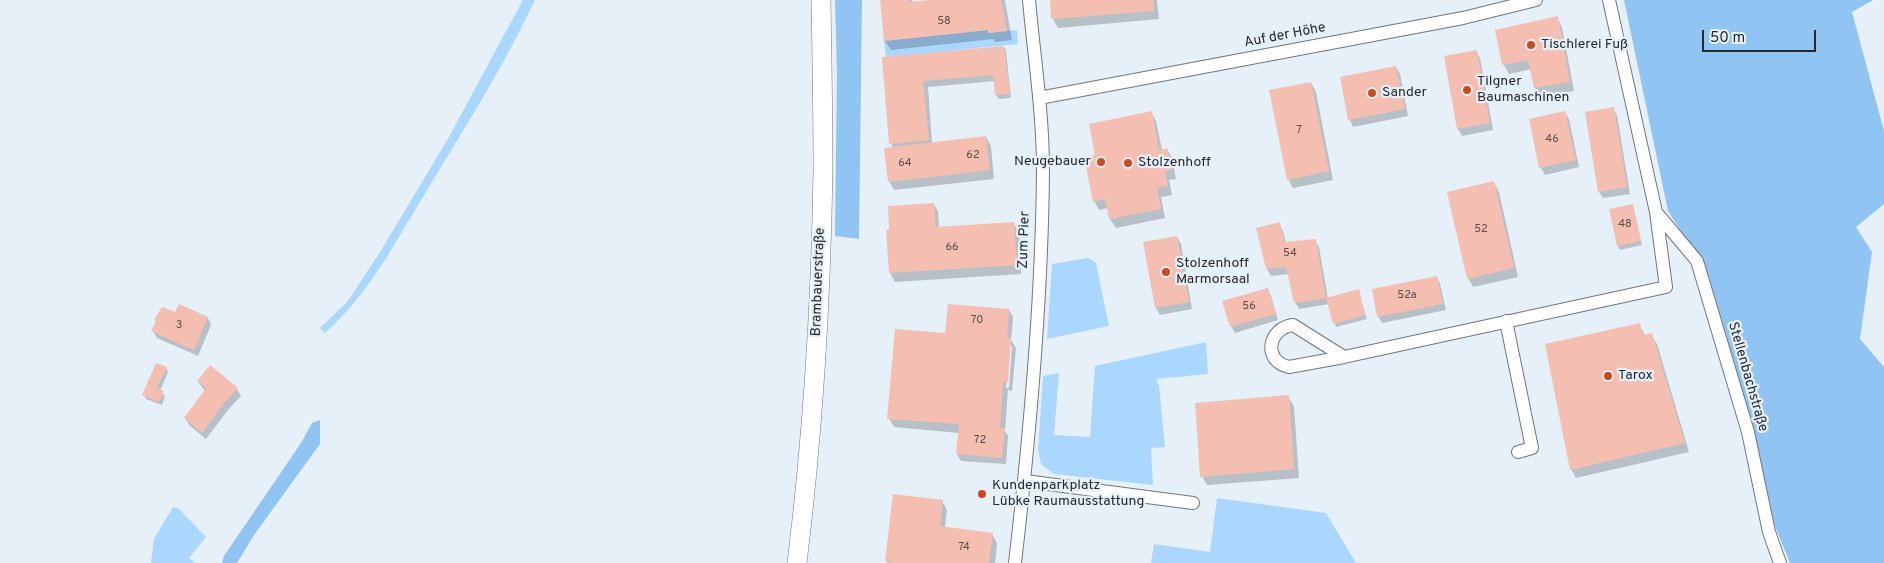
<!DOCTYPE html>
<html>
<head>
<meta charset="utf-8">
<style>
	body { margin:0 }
	#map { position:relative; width:1884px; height:563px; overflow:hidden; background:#e5f0f9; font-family:Overpass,sans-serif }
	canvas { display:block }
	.scale { position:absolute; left:1702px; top:30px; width:114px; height:22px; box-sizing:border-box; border:2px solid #25292c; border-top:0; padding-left:6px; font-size:15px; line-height:18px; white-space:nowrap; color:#25292c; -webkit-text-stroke:4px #e5f0f9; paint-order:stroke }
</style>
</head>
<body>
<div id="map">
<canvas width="1884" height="563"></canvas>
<div class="scale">50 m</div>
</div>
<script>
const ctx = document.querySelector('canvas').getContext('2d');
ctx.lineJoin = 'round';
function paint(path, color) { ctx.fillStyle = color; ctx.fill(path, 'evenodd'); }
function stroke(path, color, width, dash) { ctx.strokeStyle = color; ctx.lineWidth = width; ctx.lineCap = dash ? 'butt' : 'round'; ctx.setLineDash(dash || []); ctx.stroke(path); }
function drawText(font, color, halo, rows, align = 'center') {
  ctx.font = font + ' Overpass,sans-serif'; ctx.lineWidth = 4.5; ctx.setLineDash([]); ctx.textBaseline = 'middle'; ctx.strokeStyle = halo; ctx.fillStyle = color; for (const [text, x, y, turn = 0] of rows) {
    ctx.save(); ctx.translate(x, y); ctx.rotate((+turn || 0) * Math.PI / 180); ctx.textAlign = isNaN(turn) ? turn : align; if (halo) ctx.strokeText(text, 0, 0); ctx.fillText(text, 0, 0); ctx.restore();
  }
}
paint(new Path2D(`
	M523 0H535C504 66 464 129 426 192 396 241 369 294 325 333L320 328 348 301 380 252 449 137Z
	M988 30 989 33 1017 30 1018 44 886 57 884 41Z
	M1088 258 1096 263 1109 326 1047 339 1052 264Z
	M1206 342 1208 374 1156 379 1159 386 1165 447 1151 448 1153 485 1054 474 1041 464 1038 450 1043 376 1059 373 1054 435 1090 437 1095 366Z
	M1217 498 1326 513 1356 563H1151L1154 544 1210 552Z
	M173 507 179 509 206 537 189 558 195 563H151L154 539Z`), '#aad7ff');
paint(new Path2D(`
	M835 0H862L859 239 835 236 837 72Z
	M1624 0H1873L1852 12 1884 131V204L1856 227 1872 252 1860 339 1884 367V563H1790L1774 524 1708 274 1668 211Z
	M320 420V444L254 535 237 563H222L224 556 301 443 312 423Z`), '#90c4f3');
paint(new Path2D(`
	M881 0H912L913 3 941 0H1005L1012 40 995 42 993 39 891 50 885 41Z
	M1051 0H1157L1159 19 1058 28 1053 19Z
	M1557 18 1562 27 1574 91 1541 97 1535 88 1532 69 1509 74 1504 65 1497 31Z
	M1004 47 1006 51 1011 98 999 99 996 95 995 81 928 87 932 143 986 137 991 146 994 179 894 190 889 181 893 148 891 143 883 58Z
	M1476 52 1480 58 1493 130 1462 136 1458 129 1445 57Z
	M1396 67 1400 74 1408 116 1353 127 1350 120 1341 78Z
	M1311 83 1316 92 1333 180 1293 188 1288 179Z
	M1613 108 1617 115 1630 194 1603 198 1599 192Z
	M1151 112 1156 121 1162 150 1167 149 1172 158 1176 179 1169 180 1172 195 1161 197 1165 218 1116 228 1110 219 1108 208 1099 210 1094 201 1096 156Z
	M1565 112 1569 119 1579 167 1545 175 1541 168 1530 120Z
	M1494 183 1499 192 1518 277 1473 287 1468 278Z
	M934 205 938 211 939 228 1014 224 1019 233 1021 274 895 282 890 273Z
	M1632 205 1634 210 1642 245 1620 250 1618 246Z
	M1279 224 1283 231 1286 243 1315 240 1319 247 1328 299 1358 290 1367 319 1336 327 1329 304 1299 309 1295 302 1289 274 1271 276 1267 269Z
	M1177 237 1181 244 1192 309 1160 315 1156 308 1145 243Z
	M1437 277 1440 284 1446 310 1382 323 1378 316Z
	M1267 289 1271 296 1278 320 1235 333 1231 326Z
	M1009 310 1013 317 1011 340 1016 348 1012 391 1008 390 1005 431 1008 436 1006 464 961 461 957 454 959 433 894 427 889 418 948 334ZM1009 346H1012L1009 388H1006Z
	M176 313 208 318 211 325 198 356 157 338 153 331 156 322 155 320Z
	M1639 324 1645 336 1651 335 1657 344 1689 452 1576 478 1571 469Z
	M210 367 237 389 241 396 228 410 206 439 189 425 185 418 205 391 198 382Z
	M166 368 168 372 160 391 165 396 162 405 146 399 144 395Z
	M1288 397 1294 406 1299 478 1207 485 1202 476Z
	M894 495 942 501 947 510 945 528 992 534 997 543 995 563H887Z`), '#0003');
paint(new Path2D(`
	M880 0H909V2L929 0H1001L1007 31 988 33V30L884 41Z
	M1050 0H1153L1154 11 1051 19Z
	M1558 16 1570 82 1534 88 1528 60 1502 65 1495 30Z
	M1004 46 1010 94 995 95 993 75 923 81 929 140 889 144 882 57Z
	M1477 50 1490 123 1457 129 1444 56Z
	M1396 66 1405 109 1348 120 1340 77Z
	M1311 82 1329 171 1287 180 1269 90Z
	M1614 107 1627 187 1598 192 1585 112Z
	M1152 111 1159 150 1167 148 1172 170 1165 171 1168 186 1157 188 1161 209 1109 219 1105 199 1093 202 1084 157 1095 155 1089 124Z
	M1565 111 1576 160 1539 168 1529 119Z
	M986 136 990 170 888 182 884 148Z
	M1494 181 1514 268 1467 279 1447 192Z
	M934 203 936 227 1014 222 1017 265 889 273 886 230H889L888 206Z
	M1633 204 1641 241 1617 246 1609 209Z
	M1280 222 1284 242 1316 239 1326 298 1359 289 1365 315 1333 324 1326 298 1294 303 1286 267 1266 269 1256 228Z
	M1177 236 1189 302 1155 308 1143 242Z
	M1437 276 1443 304 1377 317 1372 289Z
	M1268 288 1276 314 1230 327 1222 301Z
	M179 304 208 317 194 350 151 331 156 321 154 320 162 307 175 312Z
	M948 304 1009 309 1007 338H1011L1008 382H1003L1000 428H1005L1002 458 956 454 959 424 887 419 895 329 945 333Z
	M1640 323 1642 335 1652 333 1685 443 1570 470 1545 344Z
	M156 363 167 367 157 388 164 391 159 402 142 395Z
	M210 365 238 388 224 403 202 433 184 418 206 388 197 381Z
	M1289 395 1294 469 1200 477 1195 403Z
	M893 494 943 500 940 526 993 533 989 563H895L885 561Z`), '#f4bfb0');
const street = new Path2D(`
	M1039 98 1463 18 1536 0
	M1656 212 1697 261 1748 432 1769 532 1780 563
	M1506 321 1532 448 1518 452
	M1344 357 1289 367C1262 361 1268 328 1293 325L1344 357 1666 287 1656 212 1609 0
	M1025 481 1193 503
	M1015 563C1030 434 1042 300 1043 170 1043 113 1034 56 1029 0`);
const secondary = new Path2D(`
	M797 563C813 433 821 301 823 170 823 114 822 57 821 0`);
stroke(street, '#6e7880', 14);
stroke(secondary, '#6e7880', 20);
stroke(street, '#fff', 12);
stroke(secondary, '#fff', 19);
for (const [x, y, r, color] of [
	[1531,45,5,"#d0481c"],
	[1467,90,5,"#d0481c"],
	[1372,93,5,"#d0481c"],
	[1101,162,5,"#d0481c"],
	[1128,163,5,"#d0481c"],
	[1166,272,5,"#d0481c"],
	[1608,376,5,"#d0481c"],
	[982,494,5,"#d0481c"]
]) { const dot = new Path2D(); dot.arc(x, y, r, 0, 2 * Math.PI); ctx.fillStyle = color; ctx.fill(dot); stroke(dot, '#e5f0f9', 2); }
drawText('11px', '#594e4d', null, [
	["58",944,22],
	["7",1299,131],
	["46",1552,140],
	["62",973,156],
	["64",905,164],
	["48",1625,225],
	["52",1481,230],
	["66",952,248],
	["54",1290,254],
	["52a",1407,296],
	["56",1249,307],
	["70",977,321],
	["3",179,326],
	["72",980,441],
	["74",964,548]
]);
drawText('14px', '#25292c', '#e5f0f9', [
	["Auf der Höhe",1285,36,-11],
	["Zum Pier",1025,240,-88],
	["Brambauerstraße",819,282,-88],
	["Stellenbachstraße",1747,377,74]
]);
drawText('14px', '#25292c', '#e5f0f9', [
	["Tischlerei Fuß",1541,45],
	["Tilgner",1477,82],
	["Baumaschinen",1477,98],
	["Sander",1382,93],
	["Neugebauer",1091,162,"right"],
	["Stolzenhoff",1138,163],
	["Stolzenhoff",1176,264],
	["Marmorsaal",1176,280],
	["Tarox",1618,376],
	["Kundenparkplatz",992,486],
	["Lübke Raumausstattung",992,502]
], 'left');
</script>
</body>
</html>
